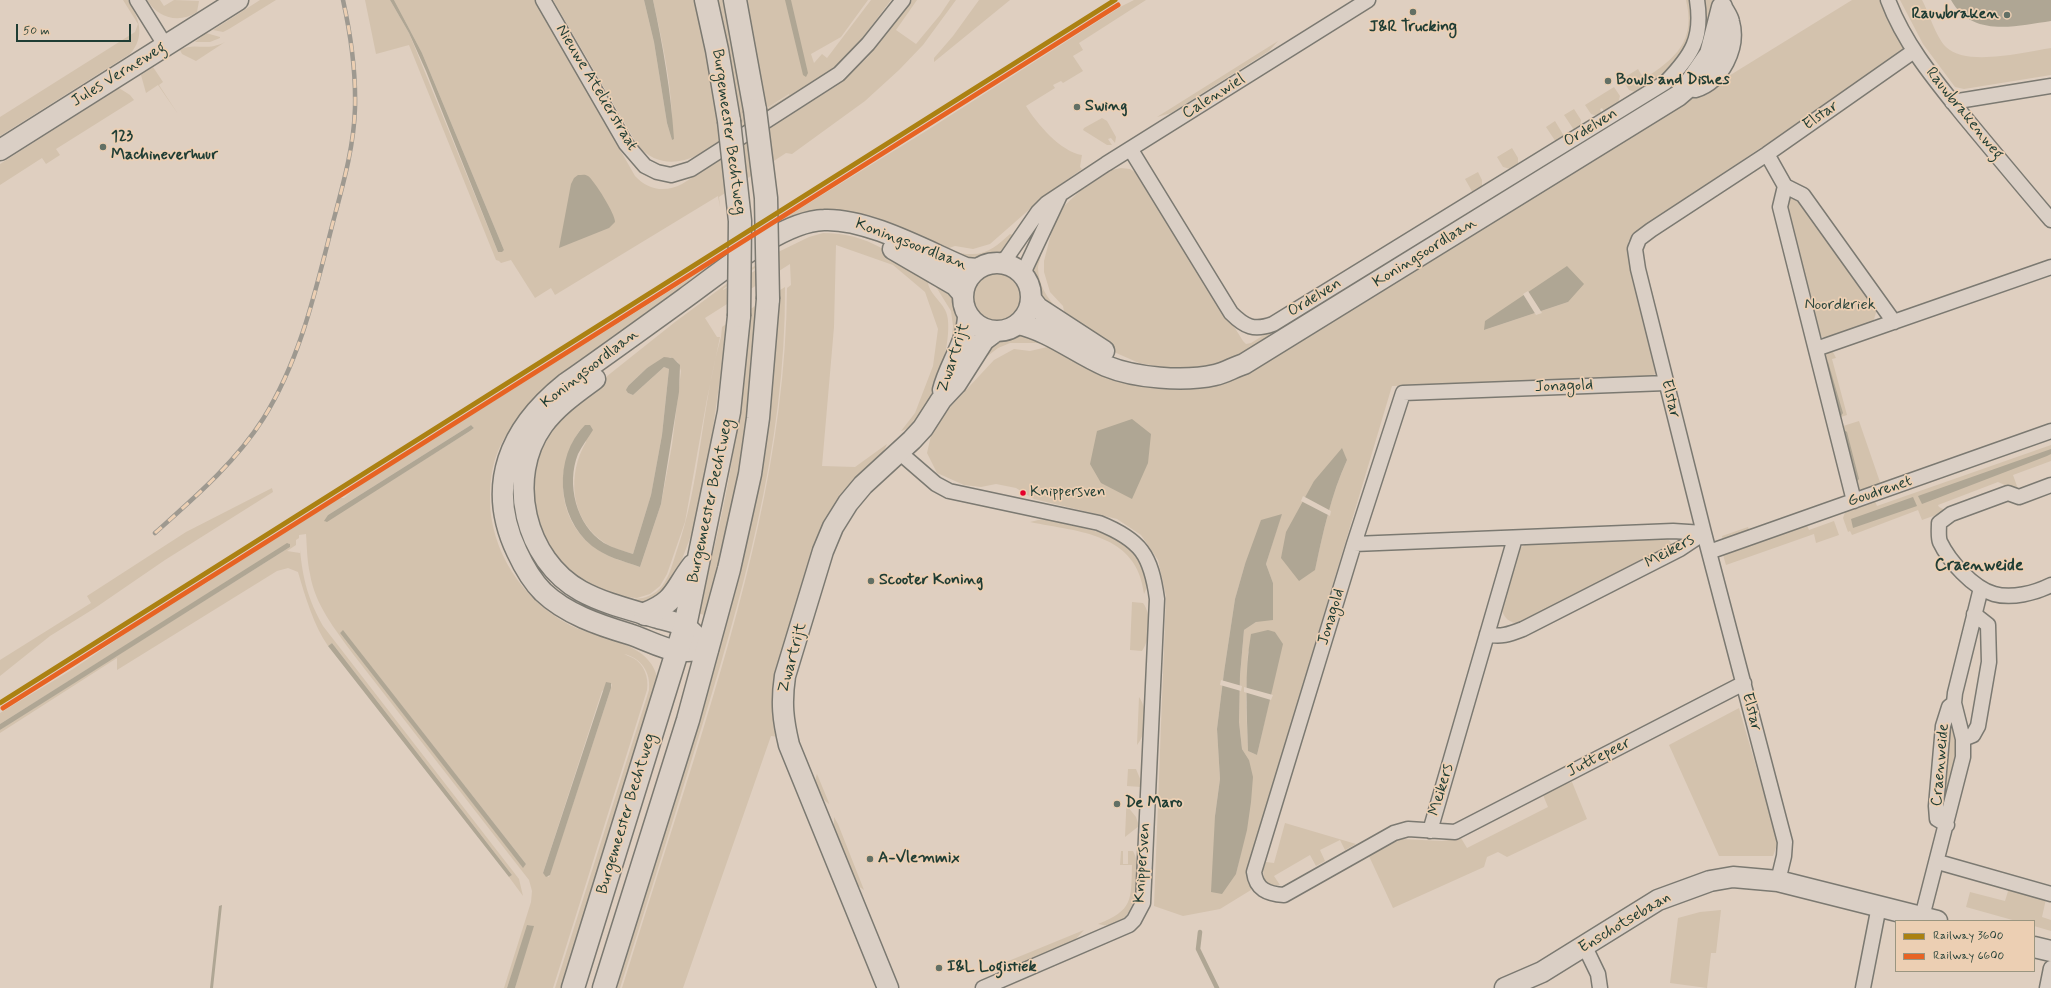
<!DOCTYPE html>
<html>
<head>
<meta charset="utf-8">
<style>
	body { margin:0 }
	#map { position:relative; width:2051px; height:988px; overflow:hidden; background:#dfcfc0; font-family:Mynerve,sans-serif }
	canvas { display:block }
	.legend { position:absolute; left:1895px; top:920px; width:140px; height:52px; box-sizing:border-box; background:#eccfb3; border:1px solid #9a9580; margin:0; padding:5px 7px; list-style:none; font-size:12px; color:#1f3d34 }
	.legend li { display:flex; align-items:center; gap:8px; height:20px }
	.legend b { width:20px; border:1px solid #9a9580 }
	.scale { position:absolute; left:16px; top:24px; width:115px; height:18px; box-sizing:border-box; border:2px solid #1f3d34; border-top:0; padding-left:5px; font-size:12px; line-height:14px; white-space:nowrap; color:#1f3d34; -webkit-text-stroke:3px #eccfb3; paint-order:stroke }
</style>
</head>
<body>
<div id="map">
<canvas width="2051" height="988"></canvas>
<ul class="legend">
<li><b style="height:5px;background:#ab8112"></b>Railway 3600</li>
<li><b style="height:5px;background:#e76323"></b>Railway 6600</li>
</ul>
<div class="scale">50 m</div>
</div>
<script>
const ctx = document.querySelector('canvas').getContext('2d');
ctx.lineJoin = 'round';
function paint(path, color) { ctx.fillStyle = color; ctx.fill(path, 'evenodd'); }
function stroke(path, color, width, dash) { ctx.strokeStyle = color; ctx.lineWidth = width; ctx.lineCap = dash ? 'butt' : 'round'; ctx.setLineDash(dash || []); ctx.stroke(path); }
function drawText(font, color, halo, rows, align = 'center') {
  ctx.font = font + ' Mynerve,sans-serif'; ctx.lineWidth = 3.5; ctx.setLineDash([]); ctx.textBaseline = 'middle'; ctx.strokeStyle = halo; ctx.fillStyle = color; for (const [text, x, y, turn = 0] of rows) {
    ctx.save(); ctx.translate(x, y); ctx.rotate((+turn || 0) * Math.PI / 180); ctx.textAlign = isNaN(turn) ? turn : align; if (halo) ctx.strokeText(text, 0, 0); ctx.fillText(text, 0, 0); ctx.restore();
  }
}
paint(new Path2D(`
	M123 0H128C139 18 146 36 130 54L0 136V117L135 32 138 24Z
	M147 0H160L164 6 174 0 199 1 197 12C179 24 158 18 147 0Z
	M260 0H276L229 29 223 32 213 30Z
	M365 0H390L409 33 498 252 504 250 422 53 394 0H535L635 176C648 190 665 193 682 184L836 86 867 58 912 0H917L896 30 916 44 940 15 950 0H956L923 45 899 70 865 101 792 154 786 153 719 197 720 207 718 196 555 295 551 288 535 298 511 260 501 263 499 261 496 260 409 45 376 54Z
	M553 0H644L654 42 667 123 672 140C674 93 663 45 653 0H696L706 45 718 118 714 0H868L841 37 811 54 814 63 822 54 827 58 871 0H891L864 36 833 69 698 155C677 165 655 165 638 146ZM789 94V95L707 146Z
	M979 0H1010L934 62V58L953 36Z
	M1134 0H1146L1079 43 1083 50 1073 56 1083 71 1063 83 1061 81 1053 85 1055 88 1026 106C1037 124 1061 152 1082 155L1080 167 1082 169 1047 194 990 244 973 249 955 246 946 249 819 215 536 402C504 431 490 454 490 499 490 551 523 600 568 624 597 640 652 640 658 681L564 988H555L649 690C651 672 641 658 624 654 626 655 629 656 633 658 644 664 649 677 647 690L553 988H515L533 926 528 925 507 988H504L531 902 532 891 529 880 353 654C335 629 315 605 310 574 307 561 307 547 306 534L299 535V538L296 540V545L287 551 300 553V550C303 580 308 599 323 626L519 879 523 896 509 877 512 875 332 643 328 646C314 626 305 596 298 572L288 568 277 571 117 670V658L0 733V730L8 724 290 547 289 543 0 724V713L73 669 162 609 208 582 214 577 340 498H344L366 481 692 277 723 256 926 131 1122 6ZM471 425 474 428 470 431 325 522 328 515ZM343 631 526 864 523 867 340 633ZM612 684 611 688 549 877 543 873 602 691Z
	M1686 0H1693C1693 10 1694 21 1693 31 1687 61 1658 77 1635 92L1629 90 1622 79 1638 69 1644 79C1676 58 1696 41 1686 0Z
	M1704 0H1712L1713 17 1696 65 1672 89 1236 359 1208 367 1177 370 1139 363 1114 352 1089 337 1065 316 1063 306 1050 292 1044 272V261L1053 226 1064 206 1080 191 1112 170 1121 168 1130 169 1141 176 1243 341 1246 344 1251 343 1673 80Z
	M1852 0H1882L1906 50 1637 231 1628 242 1658 368 1655 374 1648 379 1392 386 1292 721 1250 876 1251 890 1220 909 1183 916 1154 906 1166 596 1158 560 1141 535 1117 519 1034 499 1016 488 996 484 981 487 964 485 937 473 927 453 932 431 952 405 994 360 1014 349 1030 351 1056 345 1145 384 1178 389 1223 381 1265 362ZM1567 267 1568 302 1484 330ZM1347 460C1331 495 1323 532 1315 569L1314 481ZM1281 515 1266 564 1273 583 1256 622 1244 630 1240 675 1239 722 1242 749 1249 760 1240 856 1236 874 1215 816 1220 779 1217 729 1224 672 1235 599 1245 564ZM1275 632 1282 644 1257 755 1248 751 1246 702 1248 652Z
	M1900 0H1922C1929 13 1936 37 1946 47 1966 67 2025 52 2051 48V75L1964 89 1955 87 1923 44Z
	M206 33 220 37V38L210 42H195Z
	M1278 41 1269 51 1171 113 1157 117Z
	M225 42 196 61 182 54 180 50C194 42 206 52 225 42Z
	M153 67 163 82 159 85 178 114 158 85 146 93 141 75Z
	M1614 87 1620 96 1618 103 1604 111 1602 108 1600 109 1602 113 1597 116 1591 114 1585 105Z
	M119 88 130 95 134 100 56 149 60 155 46 164 42 158 0 185V164Z
	M1574 109 1581 120 1580 127 1574 130 1564 115Z
	M1102 118 1107 121 1116 137 1115 143 1111 138 1108 139 1112 145H1107L1083 130 1084 128Z
	M1555 121 1564 136 1556 142 1546 127Z
	M1512 148 1518 158V165L1511 169 1503 167 1497 157Z
	M1478 172 1482 180V188L1473 193 1465 179Z
	M1795 197 1800 200 1877 309 1873 323 1829 340 1819 335 1786 203 1789 199Z
	M823 233C869 233 894 255 928 281 928 294 944 302 947 315 954 341 931 425 901 431L915 413 933 366 938 329 925 292 893 265 836 245 834 327 822 466 855 467 887 444 882 455 845 492 779 737 771 736 683 988H622C646 911 671 833 695 756 742 604 786 449 787 288L791 285 790 264 705 318 717 337H720L707 399 685 522 667 574 660 586 650 594 637 598 623 597C638 601 652 598 662 586 670 576 673 562 677 550 701 481 701 407 721 337L722 327 728 323 711 442 696 522 672 586 644 604 597 593 552 557 530 502 537 450 567 408 675 322 729 282 772 255 809 237ZM755 268 756 270 723 290V289ZM670 357 678 362 681 371 672 445 661 504 640 567C627 562 612 559 600 551 556 524 554 469 580 430L586 442C567 474 570 518 602 541 611 548 623 551 633 554L651 495 662 435 669 369 664 367 633 395 628 393 627 387 647 368Z
	M1010 234 1016 236 1002 253 977 261 948 254C956 251 962 254 970 254 987 255 998 245 1010 234Z
	M1040 249C1043 254 1039 261 1038 267 1038 284 1047 299 1059 310L1038 298 1032 269Z
	M972 298a24 24 0 1 1 48 0a24 24 0 1 1-48 0Z
	M933 282 942 283 954 299 961 325 951 345 953 326 951 311Z
	M785 287C786 446 741 601 694 752 670 831 645 909 620 988H612L712 669 777 292Z
	M759 303 741 477 709 607 704 615 698 613C714 551 729 489 737 426 743 388 744 349 748 311Z
	M1020 334 1043 343H1010L998 348 981 361 982 351 1001 339Z
	M1832 350 1836 358 1832 359 1847 415 1838 418 1824 358 1826 352Z
	M1859 421 1881 485 1863 491 1857 487 1840 427Z
	M2051 445V461L2013 475 2018 489 2016 490 1998 482 1938 505 1939 507 1947 511 1922 520 1918 510 1852 535 1850 531 1848 532 1843 518 1845 512 1875 501 1877 506Z
	M272 488 273 492 165 560 95 608 50 636 0 676V660L91 603 87 596 186 532Z
	M1038 520C1048 519 1059 523 1069 525 1099 531 1128 538 1143 568 1147 577 1149 585 1144 594 1137 533 1079 532 1030 522Z
	M1834 521 1839 535 1816 543 1814 534 1726 565 1723 555 1725 553 1807 525 1809 530Z
	M1748 527 1750 531 1723 541 1722 536Z
	M1666 536 1672 544 1669 550 1521 624C1509 623 1503 618 1501 606L1519 549 1530 541Z
	M1132 602 1143 603C1152 615 1151 638 1142 651L1130 650Z
	M1139 697C1148 709 1147 734 1137 745Z
	M1739 708 1778 842 1773 856H1719L1669 745Z
	M1948 716H1953L1958 754 1946 808 1940 814Z
	M1128 769H1136L1141 781V787L1127 786Z
	M817 774 829 803V804C819 796 812 786 817 774Z
	M1572 782 1587 819 1507 857 1498 852 1487 857 1484 867 1393 908 1368 854 1402 839 1442 841 1461 838 1467 848 1548 807 1543 795 1559 786Z
	M1127 791 1128 807 1136 817 1139 826 1125 837Z
	M834 817 838 824 864 890 857 885 834 830Z
	M1285 823 1356 844 1345 850 1340 840 1320 850 1325 861 1316 866 1310 855 1274 876 1280 885 1273 886 1264 880 1263 870 1266 862 1274 863Z
	M1121 851H1123V864H1128V851H1133C1138 860 1137 868 1137 878 1136 901 1128 932 1098 924 1133 910 1131 901 1132 865H1120Z
	M2009 888 2046 899 2042 917 2051 920V931L2034 926V921H2016L1966 907 1970 892 2005 901Z
	M1721 910 1716 953H1711L1707 988 1670 983 1678 918 1700 912Z
	M1084 930 1074 941 1014 967 1007 964 1006 962Z`), '#d3c2ad');
paint(new Path2D(`
	M390 0H394L422 53 504 250 502 252H498L426 71 409 33Z
	M644 0H653C663 46 671 92 674 139L672 140 667 123 654 42Z
	M785 0H791L808 73 806 77 803 75Z
	M1951 0H2051V21C2016 26 1972 38 1951 0Z
	M578 175C582 175 585 174 588 176 594 180 616 215 615 222L609 228 559 248 571 184 574 178Z
	M1567 266 1584 284 1568 302 1484 330 1485 321Z
	M664 357 673 358 680 365 679 392 661 504 640 567C623 561 606 557 592 546 556 517 553 457 585 425H590L593 430C588 438 582 446 578 454 566 484 576 525 604 543 613 548 624 551 633 554L651 495 662 435 669 369 664 367 633 395 628 393 626 390 628 386 647 368Z
	M1828 362 1843 413 1841 416 1839 414 1826 364Z
	M1132 419 1151 434 1148 463 1132 499 1101 483 1090 464 1097 431Z
	M471 425 474 428 470 431 327 522 324 521 328 515Z
	M1844 430 1847 432 1859 479 1857 481 1855 479Z
	M1342 448 1347 460C1331 495 1323 532 1315 570L1299 581 1281 558 1286 532 1314 481Z
	M2051 449V454L2047 456 1922 504 1918 496Z
	M1913 497 1917 506 1853 528 1851 519Z
	M1282 514 1266 564 1273 583V620L1256 622 1244 630 1240 675 1239 722 1242 749 1249 760 1253 777 1251 802 1247 830 1236 874 1222 894 1211 892 1215 816 1220 779 1217 729 1224 672 1235 599 1245 564 1261 520Z
	M287 543 290 544V547L0 730V724Z
	M343 630 526 864 523 868 340 633Z
	M1268 630 1275 632 1283 644 1257 755 1248 751C1247 712 1244 673 1251 634Z
	M332 643 512 875 509 877 328 646Z
	M606 682 611 683V688L550 875 546 877 543 873Z
	M222 905 213 988H210L219 906Z
	M527 925 534 926 515 988H507Z`), '#afa694');
paint(new Path2D(`
	M1528 291 1542 313 1536 315 1523 294Z
	M1303 496 1331 511 1330 516 1301 501Z
	M1221 680 1242 686 1241 691 1220 685Z
	M1244 687 1273 695 1271 700 1244 692Z`), '#dfcfc0');
stroke(new Path2D(`
	M1200 932 1198 949 1217 988`), '#afa694', 4.5);
const street = new Path2D(`
	M137 0 165 45
	M543 0 626 144 645 166 657 172 671 175 691 169 839 74 868 44 903 0
	M1888 0C1904 43 1934 79 1963 115 1992 150 2021 185 2051 220
	M1952 102 2051 86
	M1131 150 1231 313C1245 327 1254 331 1273 324L1666 82C1692 55 1703 38 1697 0
	M1767 154 1785 186 1803 195 1894 322
	M1785 186 1780 207 1854 501
	M1000 263 1007 257 1038 212 1047 203 1106 164 1368 0
	M1024 277 1026 267 1060 195
	M1816 349 2051 267
	M1666 383 1403 393 1354 544 1254 872C1256 889 1267 894 1284 895L1394 833 1408 829 1455 832 1744 683
	M899 452 936 484 949 491 1099 523C1141 540 1151 555 1157 599L1143 903 1134 920 1129 925 983 988
	M2051 485 2019 497 2008 493 1951 514 1939 523C1939 529 1938 537 1940 542 1949 561 1973 588 1994 594 2012 599 2035 593 2051 585
	M1354 544 1673 531 1704 533
	M1709 552 2051 431
	M1487 634C1500 638 1510 634 1523 629L1680 549 1704 533
	M1963 739 1973 735 1978 726 1989 662 1988 625 1974 614
	M1947 825 1937 819 1936 806 1943 726 1949 707 1954 703
	M1430 831 1515 538
	M1938 862 2051 894
	M1778 881 1784 856 1785 842 1704 533 1638 269 1635 249 1639 239 1651 230 1767 154 1914 51
	M1922 917 1963 757V739L1954 703 1955 693 1981 588
	M1585 947 1598 974 1600 988
	M1863 988 1879 906
	M2047 988 2051 968`);
const secondary = new Path2D(`
	M1695 87C1720 79 1736 47 1729 22 1728 17 1724 12 1722 8
	M0 150 238 0
	M893 249 955 285 962 293
	M963 297a34 34 0 1 1 68 0a34 34 0 1 1-68 0Z
	M1031 299 1038 308 1104 351
	M1018 324C1050 331 1076 353 1106 366 1135 378 1184 382 1215 375 1225 373 1234 367 1244 364L1678 96 1685 90 1710 54 1722 7
	M595 379C576 393 557 406 543 425 505 478 525 560 581 591 605 604 632 610 658 618 666 620 676 622 684 626 693 631 701 642 708 649
	M943 390C949 365 968 341 968 315
	M708 649C699 650 687 652 678 651 662 649 645 639 629 634 599 625 566 614 543 592 532 581 523 565 517 552 485 485 510 428 565 384 605 356 645 327 685 298 720 273 781 221 824 220 867 218 926 251 966 268L977 269
	M2034 947 2051 951
	M888 988 789 745C783 720 781 703 785 676L823 551 833 527 848 503 863 485 912 440 923 428 941 400 956 384 984 340 996 331
	M1505 988 1542 972 1658 900 1710 881 1733 877 1778 881 1937 921`);
const primary = new Path2D(`
	M706 0 717 50 729 121
	M735 0 755 110
	M645 614C676 602 674 591 693 566
	M573 988 685 626 729 412 739 316
	M604 988 688 720 729 569 750 474 758 418 768 299`);
stroke(street, '#7b7971', 17);
stroke(secondary, '#7b7971', 23);
stroke(primary, '#7b7971', 25);
stroke(street, '#dacfc5', 14);
stroke(secondary, '#dacfc5', 20);
stroke(primary, '#dacfc5', 22);
const rail = new Path2D(`
	M155 533C194 498 235 463 263 419 300 360 315 293 332 226 342 188 354 148 355 108 356 71 351 36 343 0`);
stroke(rail, '#9e9990', 4.5);
stroke(rail, '#eccfb3', 3, [9]);
const primaryBridge = new Path2D(`
	M755 110 766 198 768 299
	M729 121 740 221 739 316`);
stroke(primaryBridge, '#7b7971', 25, []);
stroke(primaryBridge, '#dacfc5', 22);
stroke(new Path2D(`
	M0 703 1115 0`), '#ab8112', 5);
stroke(new Path2D(`
	M3 708 1118 5`), '#e76323', 5);
for (const [x, y, r, color] of [
	[1413,12,4,"#627065"],
	[2007,15,4,"#627065"],
	[1608,81,4,"#627065"],
	[1077,107,4,"#627065"],
	[103,147,4,"#627065"],
	[1023,493,3.5,"#e4002b"],
	[871,581,4,"#627065"],
	[1117,804,4,"#627065"],
	[870,859,4,"#627065"],
	[939,968,4,"#627065"]
]) { const dot = new Path2D(); dot.arc(x, y, r, 0, 2 * Math.PI); ctx.fillStyle = color; ctx.fill(dot); stroke(dot, '#eccfb3', 1.5); }
drawText('15px', '#1f3d34', '#eccfb3', [
	["Knippersven",1030,493]
], 'left');
drawText('bold 16px', '#1f3d34', '#eccfb3', [
	["Rauwbraken",1999,15,"right"],
	["J&R Trucking",1413,28,"center"],
	["Bowls and Dishes",1616,81],
	["Swing",1085,107],
	["123",111,138],
	["Machineverhuur",111,156],
	["Scooter Koning",879,581],
	["De Maro",1125,804],
	["A-Vlemmix",878,859],
	["I&L Logistiek",947,968]
], 'left');
drawText('16px', '#1f3d34', '#eccfb3', [
	["Jules Verneweg",119,75,-32],
	["Nieuwe Atelierstraat",596,88,59],
	["Calenwiel",1214,97,-32],
	["Rauwbrakenweg",1964,114,51],
	["Elstar",1821,116,-35],
	["Ordelven",1591,128,-32],
	["Burgemeester Bechtweg",728,132,82],
	["Koningsoordlaan",911,245,21],
	["Koningsoordlaan",1425,253,-32],
	["Ordelven",1315,298,-32],
	["Zwartrijt",954,358,-72],
	["Koningsoordlaan",590,369,-38],
	["Jonagold",1564,387,-2],
	["Elstar",1670,399,76],
	["Goudrenet",1880,492,-19],
	["Burgemeester Bechtweg",711,501,-78],
	["Meikers",1670,552,-29],
	["Jonagold",1332,617,-73],
	["Zwartrijt",793,658,-75],
	["Elstar",1751,712,75],
	["Juttepeer",1599,758,-27],
	["Craenweide",1941,765,-85],
	["Meikers",1442,790,-74],
	["Burgemeester Bechtweg",627,814,-73],
	["Knippersven",1143,863,-86],
	["Enschotsebaan",1625,923,-31]
]);
drawText('16px', '#30493f', '#eccfb3', [
	["Noordkriek",1840,306]
]);
drawText('bold 17px', '#1f3d34', '#eccfb3', [
	["Craenweide",1979,566]
]);
</script>
</body>
</html>
